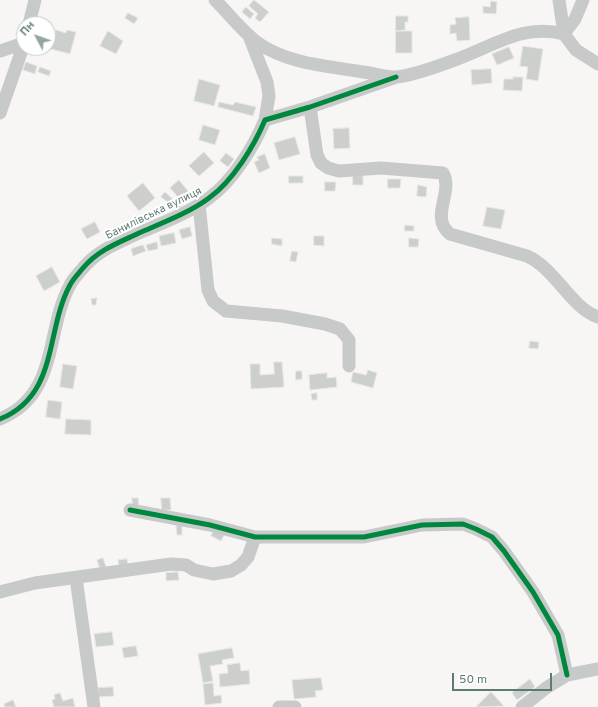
<!DOCTYPE html>
<html>
<head>
<meta charset="utf-8">
<style>
	body { margin:0 }
	#map { position:relative; width:598px; height:707px; overflow:hidden; background:#f7f6f5; font-family:Overpass,sans-serif }
	canvas { display:block }
	.north { position:absolute; left:16px; top:16px; width:40px; height:40px; box-sizing:border-box; background:#fff; border:1px solid #becbc7; border-radius:50%; rotate:311deg; font-size:11px; font-weight:700; line-height:16px; text-align:center; color:#5c7c72 }
	.north::after { content:''; display:block; margin:auto; width:14px; height:18px; background:#92a7a0; clip-path:polygon(50% 0,100% 100%,50% 72%,0 100%) }
	.scale { position:absolute; left:452px; top:673px; width:100px; height:18px; box-sizing:border-box; border:2px solid #5c7c72; border-top:0; padding-left:5px; font-size:12px; line-height:14px; white-space:nowrap; color:#5c7c72; -webkit-text-stroke:3px #fff; paint-order:stroke }
</style>
</head>
<body>
<div id="map">
<canvas width="598" height="707"></canvas>
<div class="north">Пн</div>
<div class="scale">50 m</div>
</div>
<script>
const ctx = document.querySelector('canvas').getContext('2d');
ctx.lineJoin = 'round';
function paint(path, color) { ctx.fillStyle = color; ctx.fill(path, 'evenodd'); }
function stroke(path, color, width, dash) { ctx.strokeStyle = color; ctx.lineWidth = width; ctx.lineCap = dash ? 'butt' : 'round'; ctx.setLineDash(dash || []); ctx.stroke(path); }
function drawText(font, color, halo, rows, align = 'center') {
  ctx.font = font + ' Overpass,sans-serif'; ctx.lineWidth = 4; ctx.setLineDash([]); ctx.textBaseline = 'middle'; ctx.strokeStyle = halo; ctx.fillStyle = color; for (const [text, x, y, turn = 0] of rows) {
    ctx.save(); ctx.translate(x, y); ctx.rotate((+turn || 0) * Math.PI / 180); ctx.textAlign = isNaN(turn) ? turn : align; if (halo) ctx.strokeText(text, 0, 0); ctx.fillText(text, 0, 0); ctx.restore();
  }
}
const building = new Path2D(`
	M254 0 269 12 260 22 255 18 258 14 249 6Z
	M491 1 497 2 496 14 483 13V6L490 7Z
	M246 7 254 14 250 19 242 12Z
	M128 13 138 18 134 24 125 18Z
	M396 16H408V22H405V30L396 31Z
	M469 17 470 40 457 41 456 33 450 34V25L456 24 455 18Z
	M56 30 66 33 67 30 76 32 70 54 51 49Z
	M108 31 123 41 116 54 100 46Z
	M396 31H412V53H396Z
	M523 46 543 49 538 81 526 79 528 67 520 66Z
	M509 47 514 58 497 65 492 54Z
	M26 62 37 66 35 74 23 70Z
	M40 67 51 71 49 76 38 72Z
	M491 69 492 83 472 85 471 70Z
	M513 77H523L522 91 503 90 504 79H513Z
	M199 79 220 85 214 106 194 101Z
	M219 102 233 105 235 102 256 107 253 116 218 107Z
	M203 125 220 130 215 145 199 140Z
	M349 128 350 148 334 149 333 129Z
	M295 137 300 154 279 160 274 143Z
	M204 152 214 163 199 176 189 166Z
	M226 153 234 159 228 167 220 161Z
	M265 154 270 168 259 173 254 162 259 160 257 157Z
	M353 175 363 176V185H353Z
	M289 176H303V183H289Z
	M388 179H401L400 188H388Z
	M179 180 192 196 178 209 172 202 178 197 170 188Z
	M325 182H336L335 191H325Z
	M143 183 155 198 139 211 127 196Z
	M418 185 427 187 426 197 417 196Z
	M165 192 174 200 170 204 161 197Z
	M487 207 505 210 501 229 483 226Z
	M95 222 100 232 87 239 81 229Z
	M405 225 414 226V231H405Z
	M190 227 192 236 182 239 179 230Z
	M174 233 176 243 161 246 159 236Z
	M314 236H324V246L314 245Z
	M272 238 282 239V246L272 244Z
	M409 238 419 239 418 247H409Z
	M157 242 158 249 148 251 146 245Z
	M143 245 146 251 133 256 131 249Z
	M292 251 298 252 296 262 290 261Z
	M52 267 60 282 44 291 36 276Z
	M97 298 96 305H92L91 299Z
	M530 341 539 342 538 349 529 348Z
	M274 362H282L284 387 251 389 250 364H260V375L274 374Z
	M63 364 77 366 73 389 60 387Z
	M368 370 377 373 373 388 351 382 353 372 366 375Z
	M296 371H302V379L296 380Z
	M327 373V378L336 377 337 387 310 390 309 375Z
	M317 393V400H312L311 394Z
	M48 400 62 402 60 419 46 417Z
	M66 419 91 420V435L65 434Z
	M132 498H138L139 508 133 509Z
	M161 498H170L171 510H162Z
	M182 525V535H177L176 526Z
	M214 530 225 534 221 541 211 536Z
	M103 558 106 567 100 569 97 560Z
	M127 559 128 565 119 566 118 560Z
	M178 572 179 580 166 581V573Z
	M112 632 114 645 96 647 94 634Z
	M136 646 138 656 124 658 122 648Z
	M232 648 234 658 222 660 223 664 210 666 213 681 203 683 198 654Z
	M240 663 241 671 249 670 250 684 220 687 219 674 228 673 227 665Z
	M321 678 323 690 315 691 316 697 294 699 292 680Z
	M530 679 535 687 517 700 512 693Z
	M213 683 214 696 221 695 222 703 205 705 203 684Z
	M113 687 114 696 98 697V688Z
	M491 692 504 706 476 707Z
	M60 693 63 701 73 698 75 707H54L52 700 55 699 54 695Z
	M13 700 16 707H5L4 704Z`);
paint(building, '#cdcfcd');
stroke(building, '#e6e6e5', 1);
stroke(new Path2D(`
	M215 0C229 14 242 31 258 43 288 64 328 66 363 72 373 73 386 77 396 77 413 76 444 64 460 58 497 44 523 24 564 34L576 50 598 64
	M559 0 564 34
	M29 24 35 0
	M564 34 575 19 583 0
	M249 36 267 82 269 96 265 120
	M0 51 24 43
	M310 107 317 155 321 163 328 168 339 171 381 168 443 173C454 192 429 217 450 234L527 256C556 269 571 308 598 317
	M0 113 24 44
	M199 204 208 290 213 301 226 311 282 316 325 324 340 329 349 340V366
	M0 419C59 395 45 331 70 285 73 279 79 273 83 268 98 250 118 243 139 233 162 223 189 213 209 198 233 181 254 146 265 120L310 107 396 77
	M130 510 210 525 255 537H364L422 525 463 524 476 529 492 537 504 551 533 592 558 635 567 675
	M76 578 94 707
	M0 592 35 583 171 564 186 565 194 570 213 574 231 571 241 565 248 557 255 537
	M279 707H295
	M522 707 546 688 567 675 598 669`), '#c7cac9', 13);
stroke(new Path2D(`
	M0 419C59 395 45 331 70 285 73 279 79 273 83 268 98 250 118 243 139 233 162 223 189 213 209 198 233 181 254 146 265 120L310 107 396 77
	M130 510 210 525 255 537H364L422 525 463 524 476 529 492 537 504 551 533 592 558 635 567 675`), '#00873e', 5);
drawText('11px', '#5c7c72', '#fff', [
	["Банилівська вулиця",154,214,-26]
]);
</script>
</body>
</html>
